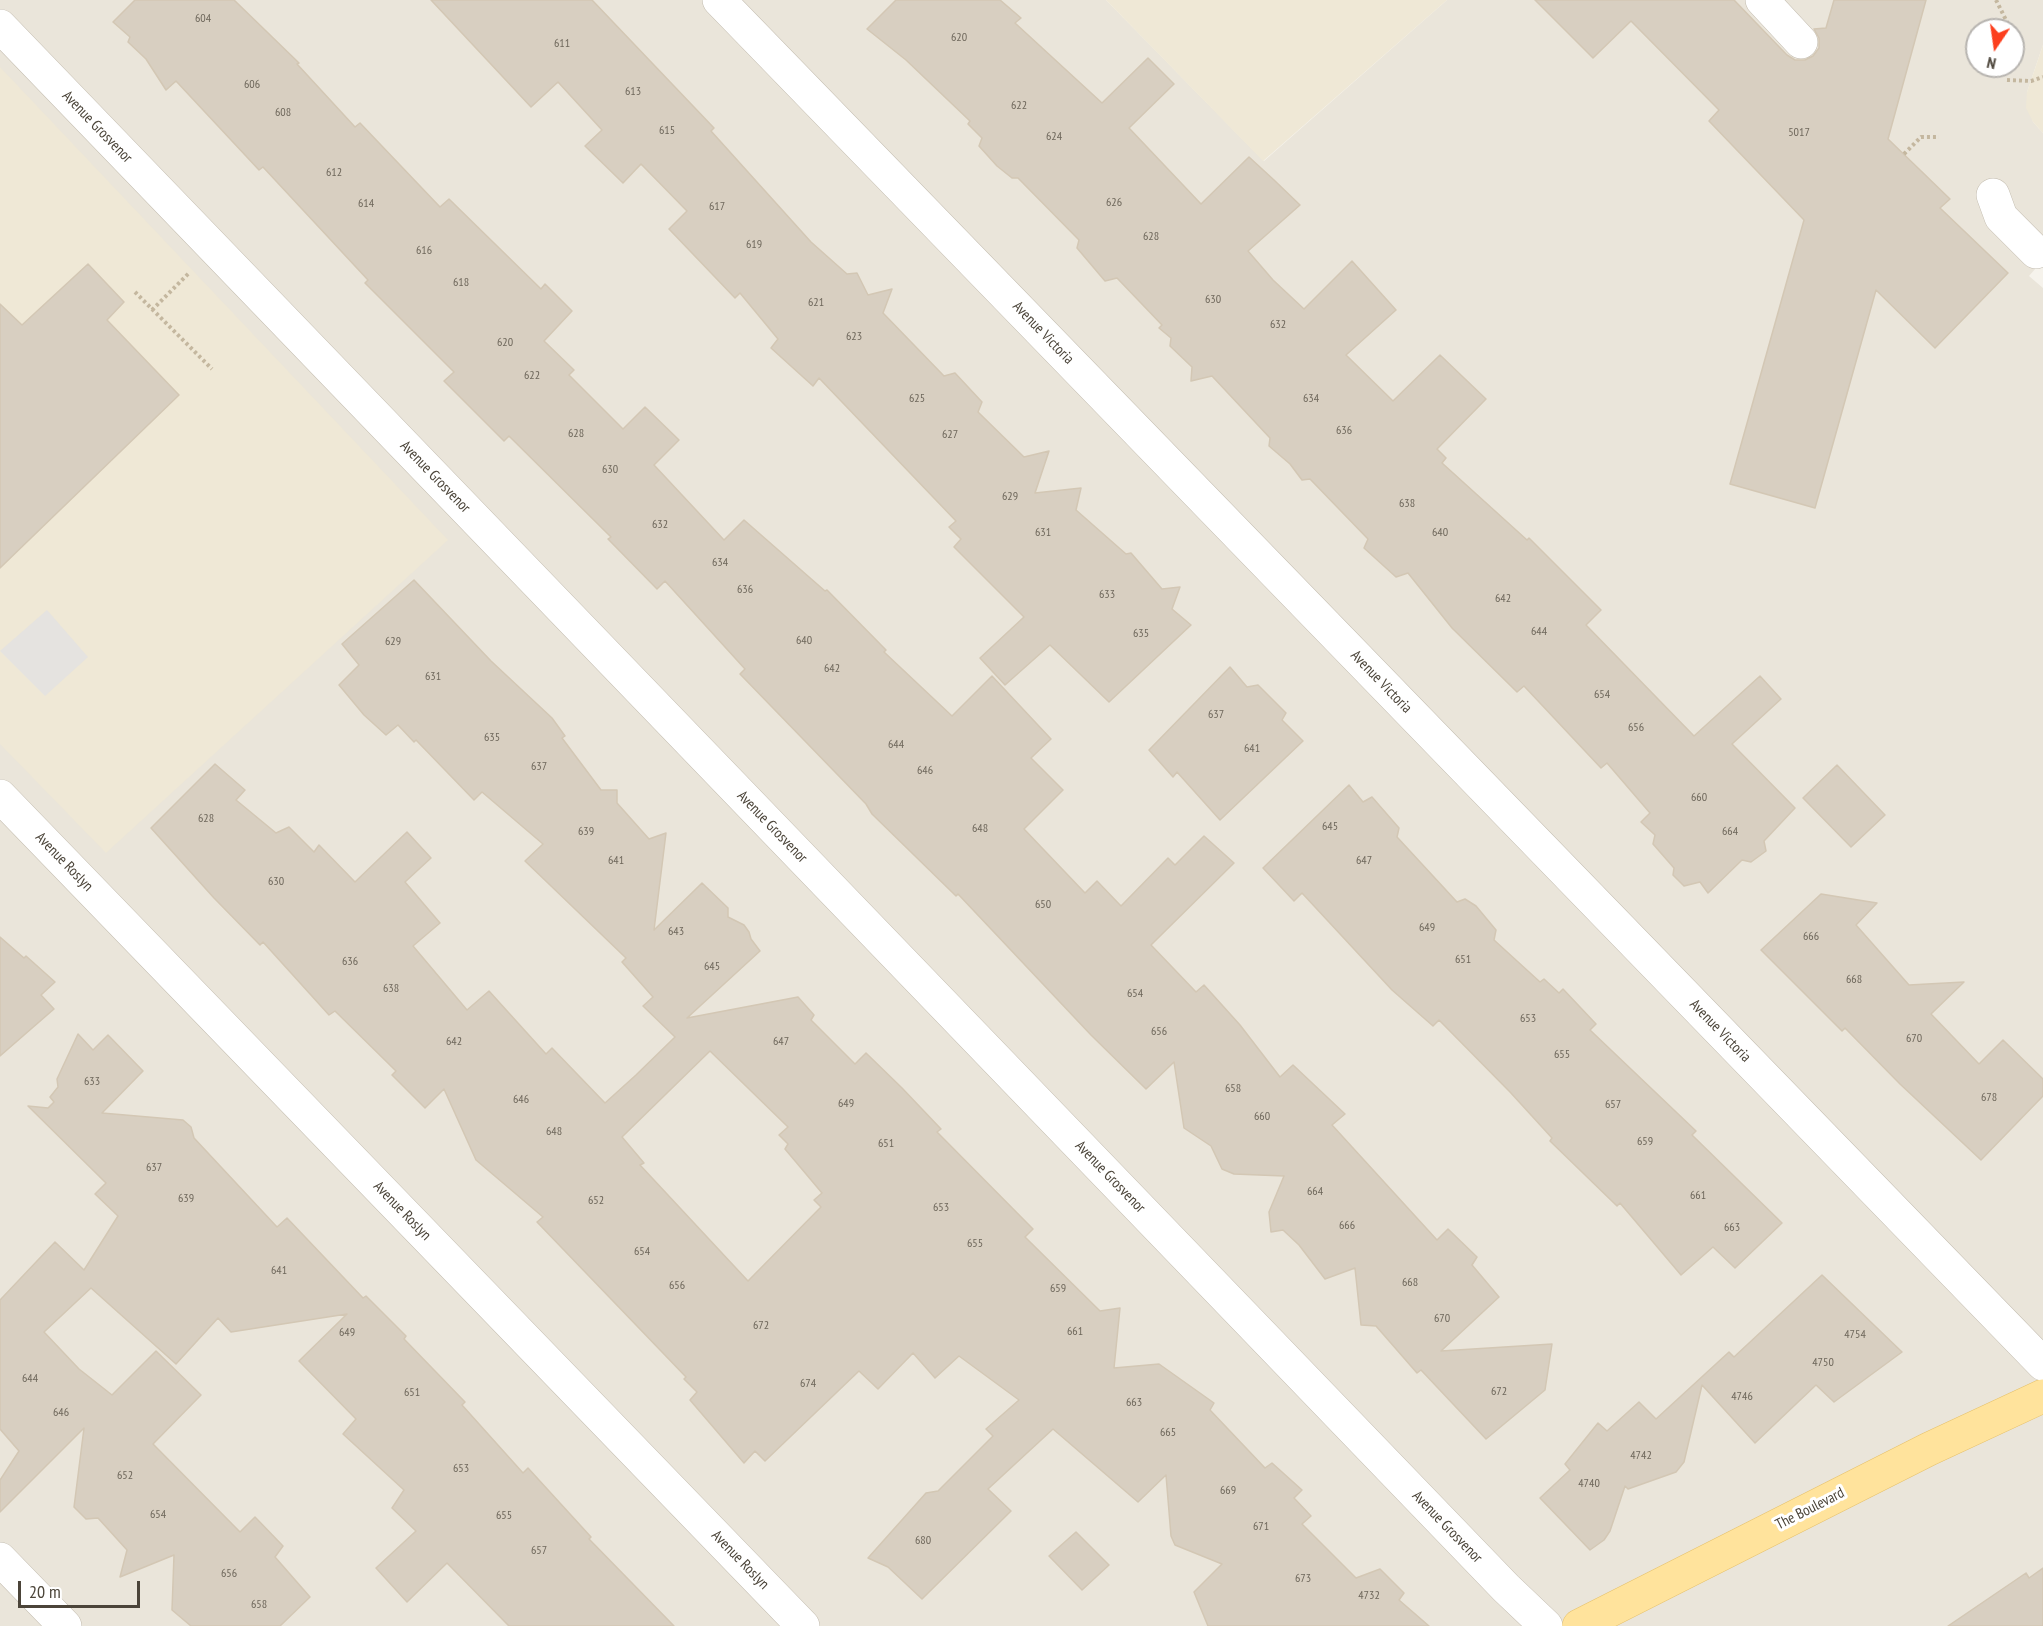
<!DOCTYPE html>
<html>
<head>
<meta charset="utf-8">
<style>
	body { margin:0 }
	#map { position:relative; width:2043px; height:1626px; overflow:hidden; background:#f6f3ec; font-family:"PT Sans Narrow",sans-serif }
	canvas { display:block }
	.north { position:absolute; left:1965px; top:18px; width:60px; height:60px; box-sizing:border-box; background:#fff; border:2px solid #b7b4b0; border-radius:50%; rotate:193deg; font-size:16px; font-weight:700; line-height:24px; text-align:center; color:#4b4439 }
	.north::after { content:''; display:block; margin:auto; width:21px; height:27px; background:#fc3f1d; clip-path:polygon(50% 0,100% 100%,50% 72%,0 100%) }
	.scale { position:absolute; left:18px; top:1581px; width:122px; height:27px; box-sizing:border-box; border:3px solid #4b4439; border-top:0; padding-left:8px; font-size:18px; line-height:21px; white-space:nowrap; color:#4b4439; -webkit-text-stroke:4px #fff; paint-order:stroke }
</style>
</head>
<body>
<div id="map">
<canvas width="2043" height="1626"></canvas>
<div class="north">N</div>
<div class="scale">20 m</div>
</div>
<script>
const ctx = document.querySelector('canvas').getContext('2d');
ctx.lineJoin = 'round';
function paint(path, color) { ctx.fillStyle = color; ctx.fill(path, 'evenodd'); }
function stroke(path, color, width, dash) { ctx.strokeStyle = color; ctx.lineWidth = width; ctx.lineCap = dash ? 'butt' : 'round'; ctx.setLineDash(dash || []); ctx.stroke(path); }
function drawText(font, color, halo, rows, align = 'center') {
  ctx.font = font + ' "PT Sans Narrow",sans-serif'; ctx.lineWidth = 6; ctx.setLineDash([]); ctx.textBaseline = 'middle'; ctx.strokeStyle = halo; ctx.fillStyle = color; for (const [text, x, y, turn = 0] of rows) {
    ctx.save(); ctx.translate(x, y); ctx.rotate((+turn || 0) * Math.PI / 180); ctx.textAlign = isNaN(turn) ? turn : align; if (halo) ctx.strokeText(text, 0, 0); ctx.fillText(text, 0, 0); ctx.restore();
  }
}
paint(new Path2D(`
	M0 0H1106L1264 161 1447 0H2043V45L2027 92 2033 122 2043 133V260L2029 276 2043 288V1626H0ZM1977 30H2013V66H1977Z`), '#eae5da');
paint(new Path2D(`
	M1106 0H1447L1263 161Z
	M2043 45V133L2033 122 2026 108 2027 92Z
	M0 67 448 540 106 853 0 744Z`), '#efe8d6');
paint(new Path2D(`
	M47 610 88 657 45 696 0 651Z`), '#e5e3e0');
const building = new Path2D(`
	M135 0H234L299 63 297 64 355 127 360 123 440 207 449 199 541 289 545 284 572 311 544 341 574 370 569 375 623 429 645 407 679 440 654 465 724 540 744 520 825 591 827 590 886 650 884 652 952 716 992 676 1051 739 1031 758 1063 790 1024 829 1085 893 1097 881 1121 906 1168 858 1175 865 1204 836 1234 863 1151 945 1196 992 1204 985 1240 1025 1280 1077 1293 1065 1345 1114 1332 1125 1437 1240 1448 1229 1477 1257 1472 1265 1499 1297 1441 1351 1552 1344 1545 1390 1486 1439 1421 1370 1417 1373 1376 1326 1361 1325 1355 1268 1325 1279 1299 1245 1283 1230 1271 1232 1269 1212 1284 1176 1234 1174 1222 1169 1211 1146 1184 1128 1174 1062 1146 1089 1091 1035 958 894 956 896 872 814 866 804 740 674 745 669 665 581 657 589 608 539 611 537 509 436 504 441 444 381 454 372 365 283 368 280 263 167 259 170 176 81 166 90 146 59 128 42 130 37 113 22Z
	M431 0H592L714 128 711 131 811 242 847 274 857 273 868 295 892 289 883 313 944 376 955 373 982 402 978 412 1024 457 1049 451 1035 493 1081 488 1076 510 1126 554 1131 553 1162 589 1180 587 1172 609 1191 625 1109 702 1050 645 1005 685 980 658 1024 617 954 547 961 539 949 527 956 521 819 378 813 386 771 348 778 339 740 293 735 298 669 229 687 211 641 164 623 183 585 146 602 130 558 82 531 107Z
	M896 0H1000L1021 18 1015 23 1102 103 1148 58 1174 84 1129 128 1201 204 1249 157 1274 180 1300 205 1248 251 1273 280 1304 309 1352 261 1396 310 1346 355 1393 401 1440 355 1486 399 1437 449 1446 458 1442 463 1527 540 1529 538 1601 610 1586 625 1694 736 1760 676 1781 699 1732 744 1795 808 1764 841 1766 851 1751 862 1742 860 1708 893 1700 882 1684 886 1673 875 1674 868 1653 844 1655 835 1641 822 1650 813 1607 763 1601 768 1524 686 1517 692 1452 628 1408 573 1396 577 1364 548 1368 539 1310 479 1302 480 1290 464 1269 446 1270 438 1212 376 1191 381 1192 367 1170 346 1171 338 1159 328 1162 325 1117 278 1105 281 1077 248 1079 240 1018 178H1012L997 166 979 146 982 138 968 124 970 121 906 60 867 29Z
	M1535 0H1734L1787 55 1795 60H1805L1813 56 1819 48V38L1814 29 1826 28 1834 0H1926L1888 139 1950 199 1940 208 2008 273 1935 348 1876 290 1815 508 1730 484 1804 220 1709 121 1719 110 1631 21 1593 58Z
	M88 264 124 302 107 320 179 395 0 568V304L22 325Z
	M414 580 491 661 552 718 565 736 562 738 601 790H617V803L649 839 666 833 654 930 702 883 728 908V917L744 925 749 932 751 939 760 951 687 1018 798 997 814 1015 811 1020 855 1064 866 1053 902 1088 941 1129 937 1132 1033 1229 1025 1237 1100 1311 1120 1308 1114 1368 1159 1364 1214 1403 1210 1410 1265 1468 1272 1463 1302 1490 1294 1498 1311 1516 1302 1524 1356 1578 1380 1569 1404 1593 1399 1600 1429 1626H1208L1194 1592 1222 1564 1175 1545 1171 1536 1166 1475 1138 1502 1053 1429 988 1489 1011 1511 922 1599 888 1567 868 1558 926 1493 938 1491 993 1436 986 1429 1019 1400 959 1356 935 1378 913 1353 878 1389 859 1371 765 1461 755 1451 744 1463 690 1400 697 1392 684 1379 686 1377 537 1222 543 1217 476 1160 444 1089 425 1108 392 1075 396 1071 335 1011 329 1015 263 942 260 945 214 898 151 828 215 764 245 790 236 800 276 833 289 827 314 852 319 845 355 882 407 832 431 858 405 882 440 923 413 946 467 1010 489 991 546 1054 552 1048 605 1103 636 1075 675 1037 643 1006 653 997 622 962 626 958 525 861 543 844 482 792 474 800 416 740 414 742 398 725 386 735 364 715 339 685 359 665 342 644ZM710 1051 788 1127 779 1135 788 1144 785 1149 822 1193 814 1200 821 1207 748 1281 640 1165 644 1163 622 1137Z
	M1230 667 1247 687 1258 685 1286 713 1282 720 1303 741 1220 820 1177 772 1173 777 1149 750Z
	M1837 765 1885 815 1851 847 1803 798Z
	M1349 785 1363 802 1372 797 1399 828 1397 837 1457 902 1465 899 1476 906 1496 930 1494 940 1540 982 1544 979 1559 993 1563 989 1596 1024 1590 1030 1696 1131 1692 1135 1782 1223 1735 1268 1713 1247 1681 1275 1620 1203 1617 1206 1550 1141 1552 1138 1510 1092 1439 1020 1433 1026 1392 990 1302 893 1294 901 1263 868Z
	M1821 894 1877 903 1856 925 1909 985 1964 982 1931 1014 1979 1064 2003 1040 2043 1079V1096L1981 1160 1900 1084 1845 1028 1842 1031 1761 950Z
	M0 937 24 958 26 956 55 982 41 995 54 1009 0 1056Z
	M78 1034 93 1050 108 1035 143 1071 102 1113 183 1120 191 1127 194 1138 277 1227 287 1218 363 1298 366 1296 406 1336 404 1339 465 1402 462 1405 523 1473 528 1468 591 1537 589 1539 674 1626H509L447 1563 407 1602 376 1568 416 1531 392 1508 404 1490 343 1434 356 1419 299 1361 347 1314 231 1332 218 1318 176 1364 91 1288 44 1332 79 1369 112 1395 156 1351 201 1395 153 1444 240 1532 255 1517 283 1546 275 1557 310 1597 280 1626H191L172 1610 174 1555 120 1577 127 1550 98 1518 86 1519 74 1507 84 1428 0 1512V1480L19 1451 0 1429V1300L55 1242 84 1270 118 1216 95 1194 106 1183 28 1106 48 1108 54 1102 50 1097 58 1087 57 1079Z
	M1822 1275 1902 1352 1834 1402 1816 1385 1755 1443 1702 1385 1684 1462 1676 1472 1628 1489 1625 1486 1610 1531 1604 1540 1590 1550 1540 1498 1570 1470 1565 1464 1598 1423 1607 1431 1639 1402 1656 1419 1729 1352 1734 1357Z
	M1076 1532 1109 1565 1082 1590 1049 1556Z
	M2043 1568V1626H1948L2026 1573 2029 1578Z`);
paint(building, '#d8cfc1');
stroke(building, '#d3c7b4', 1.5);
const minor = new Path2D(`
	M719 0 2043 1364
	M1762 0 1801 42
	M0 26 1506 1588 1546 1626
	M1993 195 2001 217 2036 252
	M0 796 803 1626
	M0 1559 65 1626`);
const major = new Path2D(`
	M1579 1626 1929 1449 2043 1396`);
stroke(minor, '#c2bbae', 34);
stroke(major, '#e6c16a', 34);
stroke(new Path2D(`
	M1996 0 2011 30
	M2013 35 2016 41
	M2007 80 2031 81 2043 77
	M1904 154 1921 137H1939
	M135 292 212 369
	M152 310 189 273`), '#c4b79f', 4, [3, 3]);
stroke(minor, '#fff', 33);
stroke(major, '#ffe39c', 33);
drawText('12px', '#6e675b', null, [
	["604",203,19],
	["620",959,38],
	["611",562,44],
	["606",252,85],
	["613",633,92],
	["622",1019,106],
	["608",283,113],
	["615",667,131],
	["5017",1799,133],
	["624",1054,137],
	["612",334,173],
	["626",1114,203],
	["614",366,204],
	["617",717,207],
	["628",1151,237],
	["619",754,245],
	["616",424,251],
	["618",461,283],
	["630",1213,300],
	["621",816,303],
	["632",1278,325],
	["623",854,337],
	["620",505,343],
	["622",532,376],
	["625",917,399],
	["634",1311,399],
	["636",1344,431],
	["628",576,434],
	["627",950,435],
	["630",610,470],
	["629",1010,497],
	["638",1407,504],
	["632",660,525],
	["631",1043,533],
	["640",1440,533],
	["634",720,563],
	["636",745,590],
	["633",1107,595],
	["642",1503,599],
	["644",1539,632],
	["635",1141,634],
	["640",804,641],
	["629",393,642],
	["642",832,669],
	["631",433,677],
	["654",1602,695],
	["637",1216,715],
	["656",1636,728],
	["635",492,738],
	["644",896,745],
	["641",1252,749],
	["637",539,767],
	["646",925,771],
	["660",1699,798],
	["628",206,819],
	["645",1330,827],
	["648",980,829],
	["639",586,832],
	["664",1730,832],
	["641",616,861],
	["647",1364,861],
	["630",276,882],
	["650",1043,905],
	["649",1427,928],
	["643",676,932],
	["666",1811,937],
	["651",1463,960],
	["636",350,962],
	["645",712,967],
	["668",1854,980],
	["638",391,989],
	["654",1135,994],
	["653",1528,1019],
	["656",1159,1032],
	["670",1914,1039],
	["642",454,1042],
	["647",781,1042],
	["655",1562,1055],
	["633",92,1082],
	["658",1233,1089],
	["678",1989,1098],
	["646",521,1100],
	["649",846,1104],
	["657",1613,1105],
	["660",1262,1117],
	["648",554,1132],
	["659",1645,1142],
	["651",886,1144],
	["637",154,1168],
	["664",1315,1192],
	["661",1698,1196],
	["639",186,1199],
	["652",596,1201],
	["653",941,1208],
	["666",1347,1226],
	["663",1732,1228],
	["655",975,1244],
	["654",642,1252],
	["641",279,1271],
	["668",1410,1283],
	["656",677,1286],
	["659",1058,1289],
	["670",1442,1319],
	["672",761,1326],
	["661",1075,1332],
	["649",347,1333],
	["4754",1855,1335],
	["4750",1823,1363],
	["644",30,1379],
	["674",808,1384],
	["672",1499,1392],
	["651",412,1393],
	["4746",1742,1397],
	["663",1134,1403],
	["646",61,1413],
	["665",1168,1433],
	["4742",1641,1456],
	["653",461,1469],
	["652",125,1476],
	["4740",1589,1484],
	["669",1228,1491],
	["654",158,1515],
	["655",504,1516],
	["671",1261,1527],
	["680",923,1541],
	["657",539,1551],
	["656",229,1574],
	["673",1303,1579],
	["4732",1369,1596],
	["658",259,1605]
]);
drawText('15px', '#4b4439', '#fff', [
	["Avenue Grosvenor",97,127,46],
	["Avenue Victoria",1043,333,46],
	["Avenue Grosvenor",435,477,46],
	["Avenue Victoria",1381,682,46],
	["Avenue Grosvenor",772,827,46],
	["Avenue Roslyn",64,862,46],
	["Avenue Victoria",1720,1031,46],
	["Avenue Grosvenor",1110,1177,46],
	["Avenue Roslyn",402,1211,46],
	["The Boulevard",1810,1509,-27],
	["Avenue Grosvenor",1447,1527,46],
	["Avenue Roslyn",740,1560,46]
]);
</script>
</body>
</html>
